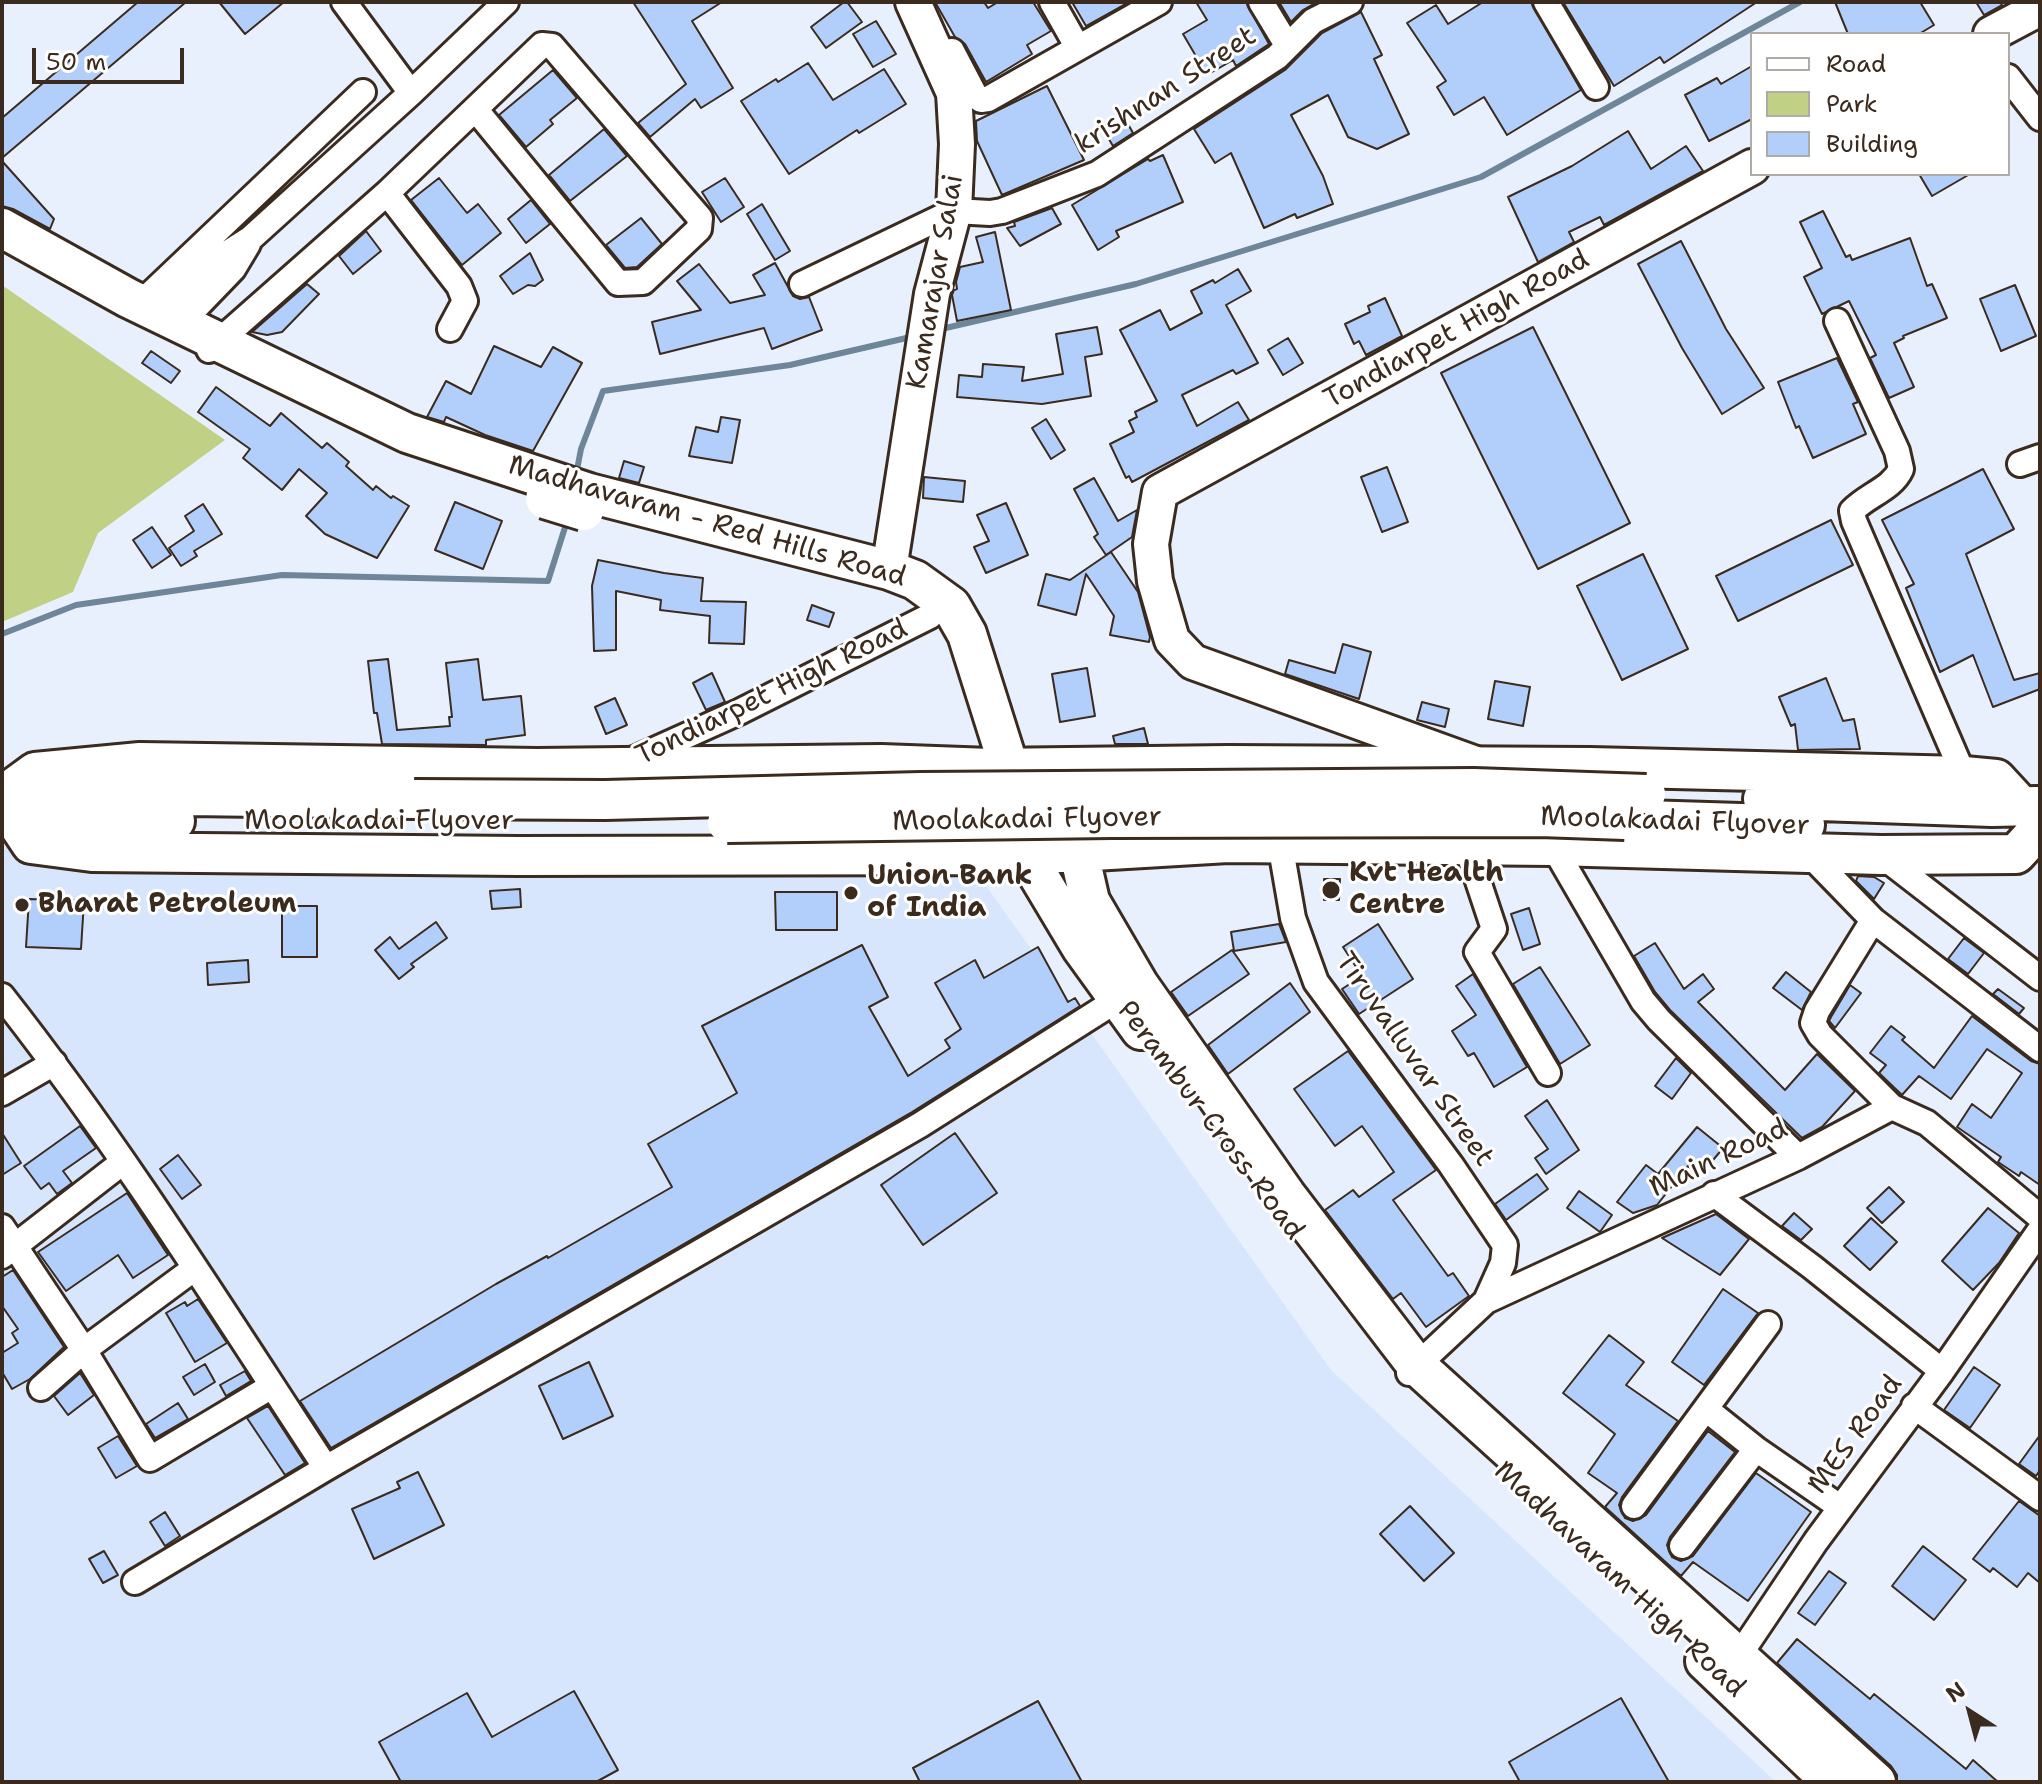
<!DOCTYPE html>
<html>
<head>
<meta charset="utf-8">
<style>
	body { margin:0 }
	#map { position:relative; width:2042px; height:1784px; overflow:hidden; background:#e8f0fe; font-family:"Shantell Sans",sans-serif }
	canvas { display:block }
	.frame { position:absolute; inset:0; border:4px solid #3b2a1e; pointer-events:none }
	.legend { position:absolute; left:1750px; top:32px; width:260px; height:144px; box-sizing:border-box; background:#fff; border:2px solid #b1aaa5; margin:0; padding:10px 14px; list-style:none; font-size:24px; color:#3b2a1e }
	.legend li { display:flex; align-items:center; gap:16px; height:40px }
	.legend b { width:40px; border:2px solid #b1aaa5 }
	.north { position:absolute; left:1930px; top:1672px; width:80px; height:80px; -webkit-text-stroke:6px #fff; paint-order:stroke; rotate:324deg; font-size:22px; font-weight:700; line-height:32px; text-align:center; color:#3b2a1e }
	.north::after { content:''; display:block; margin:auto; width:28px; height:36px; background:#3b2a1e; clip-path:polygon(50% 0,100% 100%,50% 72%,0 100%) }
	.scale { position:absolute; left:32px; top:48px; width:152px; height:36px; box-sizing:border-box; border:4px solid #3b2a1e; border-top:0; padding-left:10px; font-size:24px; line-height:28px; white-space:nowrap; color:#3b2a1e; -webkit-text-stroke:6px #fff; paint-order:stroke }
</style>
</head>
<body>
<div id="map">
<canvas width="2042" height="1784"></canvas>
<div class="frame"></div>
<ul class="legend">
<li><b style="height:10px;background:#fff"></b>Road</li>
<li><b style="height:22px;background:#c0d186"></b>Park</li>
<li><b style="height:22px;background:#b2cefb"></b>Building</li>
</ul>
<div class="north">N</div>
<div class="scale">50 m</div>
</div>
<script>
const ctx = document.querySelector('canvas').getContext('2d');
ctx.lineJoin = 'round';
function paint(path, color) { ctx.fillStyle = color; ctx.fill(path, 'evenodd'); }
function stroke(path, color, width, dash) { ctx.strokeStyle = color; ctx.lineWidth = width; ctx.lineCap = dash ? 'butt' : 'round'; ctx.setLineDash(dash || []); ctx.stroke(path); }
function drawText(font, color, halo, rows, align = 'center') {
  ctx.font = font + ' "Shantell Sans",sans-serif'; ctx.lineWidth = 6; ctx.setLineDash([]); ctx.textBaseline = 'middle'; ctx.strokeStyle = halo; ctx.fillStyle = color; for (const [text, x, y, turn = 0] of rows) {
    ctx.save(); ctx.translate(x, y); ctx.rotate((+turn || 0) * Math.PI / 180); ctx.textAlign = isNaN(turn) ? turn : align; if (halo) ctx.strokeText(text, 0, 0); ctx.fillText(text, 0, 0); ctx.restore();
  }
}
paint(new Path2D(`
	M2 840 972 866 1331 1370 1776 1782H2Z`), '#d8e6fd');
paint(new Path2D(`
	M2 285 225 440 98 533 73 592 2 622Z`), '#c0d186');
stroke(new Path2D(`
	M937 330 1136 284 1481 177 1800 2
	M576 475 581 449 603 391 790 365 915 336
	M2 634 76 605 282 575 548 581 568 518`), '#6e869a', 6);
const building = new Path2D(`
	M138 2H186L2 158V118Z
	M219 2H284L245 34Z
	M633 2H722L692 21 733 88 701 108 695 99 650 137 638 123 686 84Z
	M844 2H847L862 22 826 48 811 27Z
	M935 2H984L988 8 998 2H1033L1051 31 1027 45 1032 54 986 82 965 44 955 37Z
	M1072 2H1129L1086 26Z
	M1196 2H1246L1269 44 1236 66 1233 60 1207 75 1183 34 1207 20Z
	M1279 2H1317L1303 10 1291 22Z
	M1483 2H1531L1581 90 1507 135 1484 97 1454 115 1437 87 1446 81 1407 23 1436 5 1448 24Z
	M1563 2H1757L1664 63 1660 57 1614 86Z
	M1835 2H1920L1934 25 1919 34H1848Z
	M1976 2H2000L2002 5 1984 15Z
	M1361 12 1382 55 1374 59 1409 134 1377 149 1348 137 1328 95 1291 115 1323 176 1333 204 1297 218 1295 214 1264 228 1231 153 1215 163 1194 129 1285 70 1322 33Z
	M876 21 896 54 873 67 853 34Z
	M808 63 833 100 884 69 906 104 859 133 857 130 789 174 741 101 776 79 778 82Z
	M1752 66V119L1709 141 1685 95 1717 78 1721 84Z
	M553 70 577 98 550 120 553 124 526 147 499 115Z
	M1047 86 1084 160 1002 195 977 141 976 121Z
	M1128 124 1133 133 1113 146 1107 136Z
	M604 129 627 156 570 201 549 175Z
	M1628 131 1651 169 1686 146 1703 171 1604 225 1600 217 1569 232 1574 242 1538 262 1508 197 1572 166Z
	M1163 155 1183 202 1116 231 1119 237 1098 250 1072 205 1148 159 1150 161Z
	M2 161 54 219 50 229 13 209 2 206Z
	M1919 174H1970L1932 196Z
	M439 178 467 213 478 204 501 233 462 265 411 200Z
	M725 178 744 207 721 222 702 192Z
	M531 200 550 224 526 243 508 219Z
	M762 204 790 251 775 260 747 214Z
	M1052 208 1061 224 1020 246 1007 228 1015 226 1014 222Z
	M1823 211 1846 257 1850 255 1852 260 1910 238 1927 286 1932 284 1947 318 1903 336 1904 338 1894 343 1914 387 1889 398 1870 358 1876 355 1849 301 1822 314 1804 277 1822 268 1800 222Z
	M641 218 662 244 637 267 625 268 606 245Z
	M366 231 381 251 353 274 339 256Z
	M995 232 1011 310 957 321 952 295 954 290 957 289 956 282 960 267 983 262 976 237Z
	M1681 241 1726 329 1764 388 1722 414 1682 348 1638 264Z
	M530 253 543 280 535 286 528 285 513 294 500 276Z
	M775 263 793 296 800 299 809 297 822 330 772 349 764 328 660 354 652 322 701 310 677 281 699 264 730 303 765 295 753 275Z
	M1238 269 1251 291 1226 305 1258 363 1236 374 1233 370 1182 395 1197 426 1238 402 1249 420 1132 482 1129 476 1126 478 1110 444 1134 432 1129 421 1137 417 1135 412 1157 401 1120 330 1160 310 1170 330 1202 313 1191 291 1213 280 1215 283Z
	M307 284 319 294 282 332 267 335 252 332Z
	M2015 285 2036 336 2001 351 1980 299Z
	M1385 298 1402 336 1366 355 1359 341 1354 344 1345 324 1370 312 1368 306Z
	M1097 327 1102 354 1085 357 1091 396 1042 404 957 397 959 375 982 377 983 364 1024 367 1022 381 1063 374 1056 334Z
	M1533 327 1630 523 1538 569 1441 373Z
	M1288 338 1303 363 1283 375 1268 350Z
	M494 346 541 367 553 347 582 363 533 451 485 435 446 417 444 422 427 417 446 381 471 394Z
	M151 351 180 371 171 383 142 363Z
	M1837 358 1858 402 1853 404 1866 434 1813 458 1799 426 1796 428 1778 382Z
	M216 387 270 426 281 413 322 448 327 443 349 462 346 466 373 490 376 486 391 498 393 496 409 506 377 558 325 534 306 516 327 493 299 469 282 490 243 458 250 449 198 412Z
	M721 417 740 420 732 463 689 456 696 427 718 432Z
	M1046 419 1065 450 1051 459 1032 428Z
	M624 461 644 467 639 483 619 478Z
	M1387 467 1408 522 1382 532 1361 477Z
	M1983 469 2014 529 1966 554 2014 680 2040 673V689L1993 707 1973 655 1940 672 1906 588 1914 584 1882 520Z
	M924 477 965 481 963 502 923 498Z
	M1094 478 1118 521 1137 510 1132 537 1106 555 1094 537 1098 534 1074 489Z
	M455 502 502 521 483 569 435 550Z
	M1006 503 1028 555 986 573 974 547 989 541 977 515Z
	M203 504 222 534 194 551 197 556 181 566 169 548 194 531 185 516Z
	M1831 520 1853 565 1738 621 1716 576Z
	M152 527 171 555 152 568 133 540Z
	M1111 552 1138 592 1150 637 1149 642 1110 635 1114 616 1086 574 1076 615 1038 605 1046 574 1070 580Z
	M1643 554 1688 649 1622 680 1577 586Z
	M598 560 664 573 703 578 701 601 746 602 744 644 709 643 710 616 660 610 661 600 616 591V650L594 651 592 586Z
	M812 605 834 613 829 627 807 620Z
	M1343 644 1371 652 1359 699 1285 674 1289 660 1335 673Z
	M388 659 397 730 450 726 449 717H452L446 663 478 659 483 700 521 696 525 735 486 740V745L382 744 377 713H374L368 661Z
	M1087 668 1095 716 1060 722 1052 674Z
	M712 673 725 702 706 710 693 683Z
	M1826 678 1843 721 1854 719 1860 749 1798 750 1795 724 1791 726 1779 697Z
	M1495 681 1530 687 1523 726 1488 719Z
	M615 698 627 725 606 734 595 707Z
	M1422 702 1449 709 1445 727 1417 720Z
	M1144 728 1148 744H1115L1113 736Z
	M1858 876 1874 877 1884 883 1874 899 1856 881Z
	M1324 879H1340L1339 900H1324Z
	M520 889 521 907 492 909 490 891Z
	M775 892H837V930H776Z
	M29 899 84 901 81 949 26 947Z
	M282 906H317V957H282Z
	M1529 908 1540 944 1523 950 1511 914Z
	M436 922 447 938 411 964 414 967 399 979 375 950 390 937 399 949Z
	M1279 924 1286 942 1234 951 1231 932Z
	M1378 924 1413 979 1359 1014 1342 989 1362 976 1343 947Z
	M1964 938 1984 953 1968 974 1948 959Z
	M1655 943 1684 989 1703 974 1714 989 1698 1002 1785 1090 1817 1054 1855 1091 1822 1127 1802 1138 1670 1010 1655 992 1634 956Z
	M862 945 888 997 869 1007 908 1076 950 1048 945 1040 961 1029 935 983 975 960 984 978 1038 947 1068 1002 1075 998 1080 1006 912 1112 331 1448 300 1401 496 1284 547 1256 548 1258 672 1187 648 1144 737 1093 702 1026Z
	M1232 950 1249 974 1188 1016 1171 992Z
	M248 960 249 982 208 985 207 963Z
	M1540 967 1590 1045 1560 1064 1513 984Z
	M1786 972 1811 992 1802 1010 1773 988Z
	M1473 974 1527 1067 1494 1087 1474 1053 1468 1056 1452 1031 1476 1015 1456 986Z
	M1290 983 1310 1012 1228 1074 1208 1045Z
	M1850 985 1861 993 1835 1028 1829 1021 1831 1017Z
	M1998 989 2024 1008 2019 1014 1993 994Z
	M1972 1016 2031 1061 2040 1064V1185L2021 1172 2019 1176 1998 1162 2001 1157 1957 1127 1972 1104 1991 1118 2022 1073 1987 1049 1951 1099 1919 1076 1902 1095 1879 1073 1886 1065 1870 1053 1891 1026 1905 1037 1902 1040 1934 1068Z
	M1348 1051 1436 1170 1393 1200 1448 1276 1453 1273 1469 1296 1426 1327 1401 1293 1393 1299 1325 1210 1353 1190 1359 1197 1394 1172 1362 1126 1335 1146 1294 1089Z
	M1676 1058 1691 1073 1672 1099 1655 1086Z
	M1547 1100 1579 1150 1546 1174 1535 1158 1548 1149 1525 1116Z
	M80 1126 96 1148 63 1171 72 1183 57 1194 49 1183 41 1189 24 1166Z
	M1697 1127 1723 1148 1700 1176 1688 1166 1657 1205 1633 1213 1617 1202 1646 1165 1658 1174Z
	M2 1133 21 1163 2 1175Z
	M955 1133 997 1193 923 1245 881 1185Z
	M178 1155 201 1185 182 1199 160 1169Z
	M1537 1174 1548 1189 1506 1220 1495 1204Z
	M1889 1187 1904 1202 1882 1223 1867 1208Z
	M1579 1191 1612 1215 1600 1232 1567 1208Z
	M127 1193 168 1255 133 1278 118 1255 66 1291 38 1252Z
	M1988 1208 2019 1233 1999 1263 1973 1290 1942 1261Z
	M1794 1213 1812 1229 1801 1240 1782 1226Z
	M1716 1214 1749 1239 1720 1275 1662 1238Z
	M1871 1218 1897 1242 1870 1270 1844 1246Z
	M13 1270 64 1347 30 1379 12 1389 2 1372V1353L18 1343 12 1333 18 1329 2 1306V1277Z
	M1723 1289 1758 1313 1704 1385 1672 1362Z
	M198 1299 227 1343 195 1362 166 1313 185 1302 187 1306Z
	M1609 1335 1644 1362 1626 1385 1678 1421 1622 1497 1619 1505 1625 1518 1633 1521 1646 1515 1708 1431 1735 1452 1670 1537 1667 1545 1672 1557 1681 1561 1693 1556 1756 1473 1811 1512 1748 1601 1693 1562 1681 1576 1605 1507 1617 1493 1588 1473 1615 1434 1563 1393Z
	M589 1362 613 1416 563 1439 539 1386Z
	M205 1364 215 1382 194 1395 183 1377Z
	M1974 1367 2000 1385 1970 1428 1944 1410Z
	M245 1371 251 1381 226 1396 220 1385Z
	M80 1373 94 1395 68 1415 54 1396Z
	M178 1403 188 1419 155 1438 146 1424Z
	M268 1406 305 1463 285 1475 247 1418Z
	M2040 1435V1470L2036 1476 2019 1464Z
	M118 1436 137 1466 116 1478 98 1448Z
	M418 1472 444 1525 374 1559 352 1509 400 1488 397 1482Z
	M2019 1501 2040 1516V1583L2028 1573 2017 1587 1993 1568 1990 1572 1973 1559Z
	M1410 1506 1454 1553 1424 1581 1380 1534Z
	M165 1512 180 1536 165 1546 150 1522Z
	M1923 1546 1966 1580 1934 1620 1892 1586Z
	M104 1551 118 1575 103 1583 89 1559Z
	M1829 1571 1846 1583 1815 1625 1798 1613Z
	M1797 1639 1870 1699 1874 1694 1966 1769 1973 1760 1998 1782H1897V1775L1891 1766 1777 1663Z
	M574 1691 618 1770 596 1782H401L379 1742 467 1693 492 1737Z
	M1621 1698 1669 1782H1520L1509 1762Z
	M1038 1701 1082 1782H920L913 1768Z`);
paint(building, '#b2cefb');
stroke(building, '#3b2a1e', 2);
const street = new Path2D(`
	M344 2 411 93
	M1052 2 1078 48
	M1261 2 1287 45
	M1546 2 1596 87
	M952 51 975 95 981 100 988 99 1159 2
	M2008 77 2040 118
	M387 193 459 286 465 301 450 329
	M802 284 954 211 990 213 1002 211 1097 174 1277 57 1313 21 1350 2
	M140 304 363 92
	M160 314 218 259 251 238 411 93 506 2
	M1837 321 1897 451 1901 469C1892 489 1867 495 1852 511L1854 521 1964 776
	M180 324 233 269 248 244
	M209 350 387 193 542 45 552 46 700 218 699 229 643 282 618 283 476 110
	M2020 464 2040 457
	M630 761 739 712 930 616
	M1280 843 1293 918 1316 982 1451 1165 1505 1245 1503 1263 1486 1301
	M1466 845 1494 929 1477 952 1548 1073
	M1553 846 1643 1001 1659 1020 1798 1157
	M1807 852 1873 920 2040 1049
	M1881 855 2040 978
	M1873 920 1817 1011 1813 1023 1820 1035 1892 1107
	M2 996C120 1146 221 1308 326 1468
	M2 1093 54 1063
	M1714 1194 1812 1267 1942 1371
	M2 1227 84 1350 150 1459 272 1386
	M2 1256 123 1162
	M1409 1373 1486 1301 1798 1157 1892 1107 1927 1123 2040 1217
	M41 1388 84 1350 195 1268
	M1914 1406 2040 1498
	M1706 1409 1756 1449 1840 1507
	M1634 1506 1768 1324
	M1682 1546 1756 1449
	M135 1582 326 1468 920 1125 1131 991
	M1732 1666 1816 1541 1942 1371 2040 1230`);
const secondary = new Path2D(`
	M1991 34 2040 8
	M889 570 932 294 954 211 957 144 954 93 913 2
	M1473 763 1193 662 1172 640 1155 581 1151 544 1160 492 1752 167`);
const primary = new Path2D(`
	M2 228 128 298 407 433 589 493 889 570 915 580 951 606 967 634 1009 767
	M5 794 35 772 140 762 537 768 881 764 990 768 1228 765 1590 767 1964 776 1996 779 2020 805
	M37 794 414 799
	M1763 799 1992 807 2037 806
	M13 820 175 821
	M15 820 31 844 92 852 518 856 1026 855 1228 843 1553 846 1881 855 2016 854 2039 829
	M1644 820 1805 825
	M1079 853 1090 901 1139 985 1286 1195 1416 1365 1876 1782
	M1026 855 1081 947 1141 1030
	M1705 1661 1832 1782`);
stroke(street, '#3b2a1e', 30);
stroke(secondary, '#3b2a1e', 40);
stroke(primary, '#3b2a1e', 44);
stroke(street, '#fff', 24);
stroke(secondary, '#fff', 34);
stroke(primary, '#fff', 38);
const primaryBridge = new Path2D(`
	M545 499 584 511
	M414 799 605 800 921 792 1474 788 1646 794
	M727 823 1112 818 1540 817 1625 820`);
stroke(primaryBridge, '#3b2a1e', 44, []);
stroke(primaryBridge, '#fff', 38);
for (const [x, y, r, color] of [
	[1331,890,10,"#3b2a1e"],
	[851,893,8,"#3b2a1e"],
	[22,905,8,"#3b2a1e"]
]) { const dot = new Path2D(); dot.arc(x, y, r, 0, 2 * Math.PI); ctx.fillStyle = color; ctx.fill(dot); stroke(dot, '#fff', 3); }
drawText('28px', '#3b2a1e', '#fff', [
	["krishnan Street",1166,91,-33],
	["Kamarajar Salai",936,282,-80],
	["Tondiarpet High Road",1457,330,-29],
	["Madhavaram - Red Hills Road",707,522,16],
	["Tondiarpet High Road",772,693,-26],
	["Moolakadai Flyover",1027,820,-1],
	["Moolakadai Flyover",379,822],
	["Moolakadai Flyover",1675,822,2],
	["Tiruvalluvar Street",1414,1060,55],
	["Perambur Cross Road",1210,1121,53],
	["Main Road",1719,1159,-25],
	["MES Road",1856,1435,-54],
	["Madhavaram High Road",1619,1580,43]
]);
drawText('bold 28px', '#3b2a1e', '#fff', [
	["Kvt Health",1349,874],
	["Centre",1349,906],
	["Union Bank",867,877],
	["of India",867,909],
	["Bharat Petroleum",38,905]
], 'left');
</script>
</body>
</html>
